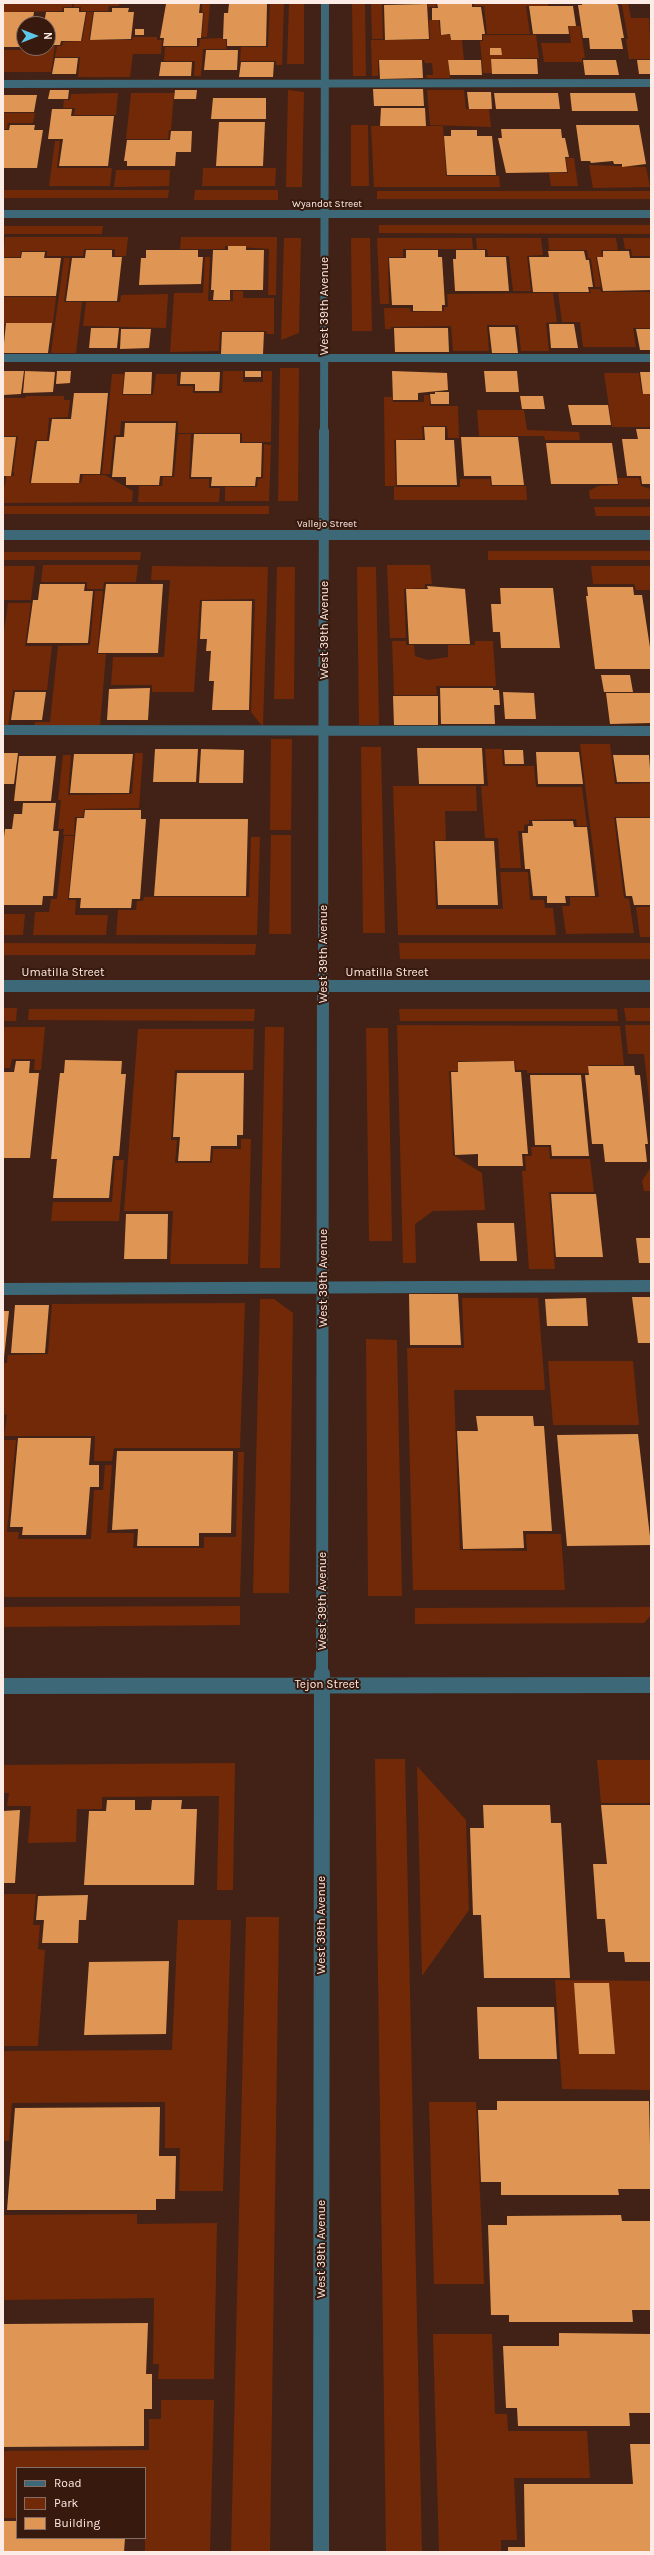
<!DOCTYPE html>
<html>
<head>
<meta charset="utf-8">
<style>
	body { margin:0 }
	#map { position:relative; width:654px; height:2555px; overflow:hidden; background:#422216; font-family:Karla,sans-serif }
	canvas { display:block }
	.frame { position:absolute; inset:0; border:4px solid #fdebe5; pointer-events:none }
	.legend { position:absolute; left:16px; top:2467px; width:130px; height:72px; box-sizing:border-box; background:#37190d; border:1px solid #866d63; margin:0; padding:5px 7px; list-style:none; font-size:12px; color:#fdebe5 }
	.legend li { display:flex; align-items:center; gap:8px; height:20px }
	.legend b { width:20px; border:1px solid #866d63 }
	.north { position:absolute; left:16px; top:16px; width:40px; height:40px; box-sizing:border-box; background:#37190d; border:1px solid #866d63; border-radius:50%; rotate:90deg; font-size:11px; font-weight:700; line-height:16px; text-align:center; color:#fdebe5 }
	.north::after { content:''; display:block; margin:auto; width:14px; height:18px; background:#5dc7e8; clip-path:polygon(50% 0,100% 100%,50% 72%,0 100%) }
</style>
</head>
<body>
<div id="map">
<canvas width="654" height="2555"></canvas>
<div class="frame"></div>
<ul class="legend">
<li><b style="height:5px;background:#3c6877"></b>Road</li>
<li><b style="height:11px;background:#722907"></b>Park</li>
<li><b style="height:11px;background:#df9654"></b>Building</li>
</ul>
<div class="north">N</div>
</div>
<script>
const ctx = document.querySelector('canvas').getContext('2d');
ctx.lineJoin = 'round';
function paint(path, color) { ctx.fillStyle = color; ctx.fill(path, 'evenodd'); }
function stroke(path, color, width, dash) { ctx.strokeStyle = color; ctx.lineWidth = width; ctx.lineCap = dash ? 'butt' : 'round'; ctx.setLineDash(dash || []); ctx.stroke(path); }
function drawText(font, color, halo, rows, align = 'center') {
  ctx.font = font + ' Karla,sans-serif'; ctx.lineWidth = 4; ctx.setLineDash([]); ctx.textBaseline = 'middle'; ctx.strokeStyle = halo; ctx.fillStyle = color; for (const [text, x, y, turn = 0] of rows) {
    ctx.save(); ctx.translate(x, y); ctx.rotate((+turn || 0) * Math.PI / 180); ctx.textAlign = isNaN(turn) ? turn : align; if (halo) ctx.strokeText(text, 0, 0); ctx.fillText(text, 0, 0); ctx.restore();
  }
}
paint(new Path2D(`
	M3 3H72V7H63L62 11 3 12Z
	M74 3H119V6H109L108 11H81V7H74Z
	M202 3H210L207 37H202L204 13 202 12Z
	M270 3H284L282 65H276V61H240L241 47H268Z
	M289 3H304V64H287Z
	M352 3H365L366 76H353Z
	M371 3H436V7H428V4H382L383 39H372Z
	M474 3H548V6H526L530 34H487L484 6H474Z
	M617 3H628L631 18H649L651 59H629L626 39H628L622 5Z
	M87 12H93L89 40H132L133 37H157V40H162L161 54H133L130 77H78L80 57H55L57 46H62L63 42 82 41Z
	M429 20H439L440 35H450V40H462L464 60H448L450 78H427L426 75H433L432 63H425L424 60H378V76H372L371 40H430Z
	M569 26H580L585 58H582V62H544L541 43H571Z
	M483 35H536L539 58 491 59 492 73H483L480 41H483Z
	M220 38 226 40V49H203L201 76H194L195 61H164L165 47H199L200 39Z
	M48 46H55L51 72H4L3 75V50H31L32 48H48Z
	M288 90 304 92 302 187H286Z
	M427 90H464L466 109H489L491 127 430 125Z
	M118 93 116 115H74L75 108H63L64 100H70L71 94Z
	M131 93H174L171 130H169L168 139H126Z
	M3 113H35L33 123H8L7 129H3Z
	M351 125H368L369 186H351Z
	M371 126H443L446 176H499L500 187H374Z
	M55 141H60L57 168H112L110 186H49Z
	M566 158H574L578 186H551L549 173H568Z
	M589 165 646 167 650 187 593 188Z
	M203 168H276L275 186H202Z
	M116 170H170L169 186 114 187Z
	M3 190H169L168 198H3Z
	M195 190H278V200H194Z
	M377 191H651V199H377Z
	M379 225H651V234L379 233Z
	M3 226H103L102 234H3Z
	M5 237H128L126 256H115V249H84L83 256H47V251H21L20 257H3Z
	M181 237H277L276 295H268L269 249 225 246V249H180Z
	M284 238H301L299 333 281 340Z
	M351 238H370L372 331H352Z
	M377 238H472L473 249H403V257H388L389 304H380Z
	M476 238H541L543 255 527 256 531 291H513L509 256H488L487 249H477Z
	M548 238H616L618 250H601L602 257H596L601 287H595L591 259 588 258 587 250H549Z
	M623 238H651V256H632L631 249H625Z
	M205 257H210L208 301H233V291H243V298H274V334H267L266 331H220L219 351 170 352 174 293H203Z
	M64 258H70L64 302H82L76 353H51Z
	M590 289H600L601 292H651V328H633L636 347H583L580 322H562L558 293H591Z
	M553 293 557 322 546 323 549 351H521L518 325H487L489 351H453L451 326 391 327V329H385L384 308H410L411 312 444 311V307H448L447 294Z
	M168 294 166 328 83 326 86 302H120L121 295Z
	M3 297H56L53 323H5L3 327Z
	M280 368H299L298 501H278Z
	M223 371H243V382H263V371H272L271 442H242V433H178V421H121L120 435H114L110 474H102L112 374H124L122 395H153L156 374H177V386H193V393H222Z
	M604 373H639L642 394H651V427H612Z
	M424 395H429L430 406H458L459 438H448L447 426H422L423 439 394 440 396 486H385L384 397H392L393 402H424Z
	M26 396H64V400H70L68 417 49 418 47 440H35L31 472H13L18 436H3V398H25Z
	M477 410H524L527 430 579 432 580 440H545L544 436H479Z
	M178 434H191L189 479H209V488H220L219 502H138L139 486H162L163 477H174Z
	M264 444 271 445 269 501H225V487H257L258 479 263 478Z
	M14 472H31L29 483H81L83 475H105L133 491 132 502 3 503V485H5L6 476H14Z
	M618 478H639L641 486 651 489V499H590L589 491 598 486 619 485Z
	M460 479H490L491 486H526L527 500H394V487H460Z
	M3 506H269V514H3Z
	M594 507H651V516H596Z
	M488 551H651V560H488Z
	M3 552H141L140 560H3Z
	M43 565H138L136 582H104L103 589H87V582H41Z
	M387 565H430L432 584H425V588L404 589 406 638H390Z
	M3 566H35L31 600H3Z
	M152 566 268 567 263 727 251 712 255 599 200 600 194 692H152V685H111L113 657H164L170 580H151Z
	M591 566H651V590H636L634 584H593Z
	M277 567H295L294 699H274Z
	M357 567H376L379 725H359Z
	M95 591H103L97 654H106L100 726 34 727 35 722H50L58 646 90 645Z
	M8 603H31L25 646H52L47 690H13L8 726H3V637Z
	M392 641H406V645H414L415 656 428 660 448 657V645H475V641H493L496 686H436L437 695H394Z
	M271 739H292L291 830H270Z
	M580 744H610L615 784 651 783V817H614L624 898 629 899 634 933 566 934 562 906H570V897H599Z
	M361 747H381L385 933H363Z
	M485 749H502L503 766H534L536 787H582L587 826H577L576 819 529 820V824L524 825V831H518L521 868H500L498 838H485L481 786H488Z
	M135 753H143L139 808 84 809 83 817H75L74 835H63L64 829H58L61 800H58L63 755H71L68 795 132 794Z
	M393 786H476L477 811H445L446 840 433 841 436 909H503L500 872H528L530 900H544L545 908H553L556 935H398Z
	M271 835H291V934H269Z
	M64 836H74L68 900H76L75 915H108L106 935H33L35 912H49L51 899H57Z
	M251 837H260L257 935H116L118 910H136L137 901H143L144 897H249Z
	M636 907H651V937H640Z
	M3 914H25L23 935H3Z
	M3 943 256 944 255 955H3Z
	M399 943H651V959H400Z
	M3 1008H17L16 1021H3Z
	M624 1008H651V1021H626Z
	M29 1009H255L254 1021 28 1020Z
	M399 1009H617L618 1021H400Z
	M397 1025 620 1026 624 1065H589V1073H527V1070H516L515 1061H458V1071H449L453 1155 482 1173 485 1210 433 1211 415 1224 416 1263H403Z
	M625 1025H651V1116L644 1054H628Z
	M3 1027H45L41 1070H34L35 1059H12L10 1068H3Z
	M265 1027H284L280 1268H260Z
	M366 1028H388L392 1241H369Z
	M138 1029H254L253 1070H175L171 1140H177L175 1163H212L213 1149H241V1139H251L248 1264H170L173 1211H124Z
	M531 1147H549L550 1159H590L594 1192H549L555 1269H529L522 1171H526L525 1156H532Z
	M115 1160H124L119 1221H51L53 1202H112Z
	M651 1167V1191H644L642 1181Z
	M462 1298H538L545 1390H454L460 1550 527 1551 526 1534H561L565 1590H413L407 1348H464Z
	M260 1299H274L293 1313 289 1593H253Z
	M245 1303 240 1448H114L112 1461H94L95 1436H4L7 1415 3 1414V1363H7L8 1355 48 1354 52 1304Z
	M366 1339 397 1340 402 1596H368Z
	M548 1361H633L639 1425H553Z
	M3 1440H16L7 1532H19L18 1539H91L94 1490H103L105 1465H112L107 1533H134L133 1548H204V1537H236L238 1452H244L240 1597H3Z
	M240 1606V1625L3 1627V1607Z
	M651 1607V1615L644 1623 415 1624V1608Z
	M375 1759H405L422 2552H386Z
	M597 1760H651V1803H601Z
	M235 1763 233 1890H217L219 1796 102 1797V1809H77L76 1842 28 1843 31 1806H7L9 1793H3V1765Z
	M417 1766 466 1820 469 1910 422 1976Z
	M3 1894H36L33 1925H40L38 1949 45 1950 38 2046H3Z
	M246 1917H279L270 2552H231Z
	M178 1920H231L223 2191H179L180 2148H165V2102L12 2103 9 2141H3V2051L172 2050Z
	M555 1980 651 1981V2090L562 2089Z
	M429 2102H476L484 2284H434Z
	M137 2214V2224L217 2223 214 2379H158L159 2364H153L154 2298 3 2300V2215Z
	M433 2334H492L495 2414H507L508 2431H587L590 2478H514L517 2540H501V2552H439Z
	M161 2400H214L210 2552H145V2468H17V2518H3V2451L149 2450V2419H161Z`), '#722907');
paint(new Path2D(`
	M437 3H472V7H481L485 34H482V40H451L450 34 441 35 440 20H432V8H438Z
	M582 3H615L618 5 624 38H621L623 49H590L589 38H583L578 5H582Z
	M166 4H200L199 13H203L201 38H197V46H163L164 38H160Z
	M229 4H267L266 46H227V39H223L224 13H228Z
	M427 4 429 39 385 40 384 5Z
	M529 6H573L576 26H568L569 34H533Z
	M64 8H79V12H86L81 41H61L60 45H48V24H44L46 12H64Z
	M112 8H129L128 12H134L131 39 90 40 94 12H112Z
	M3 12H34L32 24H24V47H3Z
	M135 29H144V35H135Z
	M490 48H501L502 55H490Z
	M206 50H238L237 70H204Z
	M55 58H78L76 74H52Z
	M491 59H537L538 74H492Z
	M379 60H422L423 78 380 79Z
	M448 60H481L482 75H450Z
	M583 60H616L619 75H585Z
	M637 60H651V74H639Z
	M161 62H192L191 76H159Z
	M241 62H274L273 77H239Z
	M373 89H423L424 106H374Z
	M50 90H69L68 99H48Z
	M175 90H197L196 99H174Z
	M467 92H491L492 109H469Z
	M494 93H558L560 109H496Z
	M570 93H635L638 111H572Z
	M3 95H37L34 112H3Z
	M213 98H266V119H211Z
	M381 108H425L426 126H380Z
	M52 109H72L71 116H114L108 166H59L63 139H48Z
	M219 122H265L263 166H216Z
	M10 125H35L34 130H43L37 168H3V130H9Z
	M576 125H639L646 164 622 167V164H614L613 161 591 163 590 161H581Z
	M501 129H561L562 138H565L569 157H565L567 172 506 173 498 138H502Z
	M451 130H477V136H492L496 175H447L444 136H451Z
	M171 131H192L191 152H176L175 166H127V161H124L127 140H170Z
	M228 246H246V250H264L263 290H230V300H213L214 290H211L213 250H228Z
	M86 250H112V257H122L117 301H66L72 258H85Z
	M146 250H198V257H203L201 284 139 285 141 258H146Z
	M406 250H438V257H442L445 305H442V311H413V305H392L389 258H406Z
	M456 250H485V257H506L509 291H455L453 259H456Z
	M548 251H584L586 260H589L593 287H588L589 292H533L529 257H549Z
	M603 251H629L630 258H651V290L603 291 597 257H603Z
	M22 252H45L44 258H61L56 296H3V258H21Z
	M6 323H52L48 353H3Z
	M549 324H574L578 348H551Z
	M489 327H515L518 353H492Z
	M91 328H119L117 348H89Z
	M394 328H448L449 352H395Z
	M121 329H151L149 348 120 349Z
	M636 329H651V350H640Z
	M222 332H264L263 354H221Z
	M3 371H24L21 394 3 395Z
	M25 371 55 372 53 392 23 393Z
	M57 371H71L70 383 56 384Z
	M245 371H261V377H245Z
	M392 371 447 373 448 390 418 393V400H393Z
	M484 371H517L519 392H486Z
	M125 372H152L151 394H123Z
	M181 372H220L219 391H195V384H180Z
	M640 372H651V394H643Z
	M435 392H449V404H431L430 394H435Z
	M74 393H108L100 474H80L79 483H31L37 441H49L52 419H71Z
	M520 396H543L545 409H522Z
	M568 405H608L611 425H572Z
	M125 423H176L172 476H160L159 485H126V477H112L116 437H124Z
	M424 427H445V440H454L457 485H397L396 440H425Z
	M636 429H651V484H642L641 476H627L622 439H638Z
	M194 434H240V443H262L261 477H256L255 486H211L212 477H191Z
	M3 437H16L11 476H3Z
	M461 437H518L524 485H492L491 476H464Z
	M546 443H612L618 484H551Z
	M40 584H85L84 591H93L88 643H27L33 600H38Z
	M106 584H163L158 653H98Z
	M427 586 465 589 470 644H409L406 589H428Z
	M587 587H633L634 595H642L651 654V669H595L586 596H588Z
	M500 588H553L560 648H501L500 632H493L491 604H501Z
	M202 601H252L249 710H212L214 681H209L211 651H206L207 639H200Z
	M601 675H630L633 692H604Z
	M150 688 148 720H107L109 689Z
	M440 688H493V690H499L500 705H494L495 724H441Z
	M15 692H46L42 720H11Z
	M503 692 534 693 536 719H505Z
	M606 693H651V723L610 724Z
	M393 696H438V725H394Z
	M417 748H482L484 784H419Z
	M155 749H198L196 782H153Z
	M201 749 244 750 243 783H199Z
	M504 750H523L524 764H505Z
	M536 752H579L583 784H538Z
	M3 753H18L14 784H3Z
	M74 754H133L129 793H70Z
	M613 755H649L651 782H617Z
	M19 756H56L51 801H14Z
	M23 803H56L53 831H59L53 896H43L42 905H3V845L5 829H12L14 814H22Z
	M85 810H141V819H146L140 899H132L131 908H80L81 898H69L77 818H84Z
	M616 818H651V905H634L632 896H626Z
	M160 819H248L246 896H154Z
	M532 821H573L574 827H587L595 896H565L566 903H547V896H533L530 869H525L522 833H528V826H533Z
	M435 841H494L498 905H438Z
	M65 1060 122 1061 121 1074H126L119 1156H113L109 1198H53L57 1159H51L60 1073H64Z
	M16 1061H30L29 1073H39L30 1158H3V1072H14Z
	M514 1061 515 1072H521L528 1154H522L523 1166H478V1154L455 1155 451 1072H458V1062Z
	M588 1066H634L635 1075H640L648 1144H645L647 1162H605L603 1144H592L585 1075H589Z
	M177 1073H244L243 1135H237V1146H211L210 1161H178L180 1137H173Z
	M530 1075H581L589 1156H552L551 1145H535Z
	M551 1194H596L603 1257H556Z
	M126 1214H168L167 1259H124Z
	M477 1223H514L517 1261H480Z
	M636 1238H651V1263H639Z
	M409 1294H458L461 1345H410Z
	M632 1297H651V1343H638Z
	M586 1298 588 1326H547L545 1299Z
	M15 1305H49L45 1353H11Z
	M3 1311H9L4 1358H3Z
	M476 1416H533L534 1426H544L552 1531H523L524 1548 463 1549 457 1431H478Z
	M638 1434 651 1545 567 1546 557 1435Z
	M18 1438H91L89 1465H99V1487H90L86 1535H22L23 1527H10Z
	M117 1451H233L231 1533H199V1546H137L138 1529 112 1530Z
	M107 1800H135V1810H151L152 1800H182L181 1809H197L194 1885H84L89 1811H106Z
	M483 1805H550L551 1823H561L570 1978H484L481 1915H473L470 1828H484Z
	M601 1805H651V1962H625L624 1952H608L605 1919H597L593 1864H607Z
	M20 1810 15 1883H3V1811Z
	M88 1895 86 1920H79L78 1943H42L44 1920H36L38 1896Z
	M169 1961 166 2034 84 2035 89 1962Z
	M574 1983H609L615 2054H579Z
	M477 2007H554L557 2059H479Z
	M497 2101H649L651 2189H618L619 2195H501V2182H481L478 2110H497Z
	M160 2107 159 2156H176L175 2199H156V2210H7L15 2108Z
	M621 2215 622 2221H651V2310H632L633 2322H509V2315H491L488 2225H507V2216Z
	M148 2323 146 2374H152V2409H144V2446L3 2447V2324Z
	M559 2333 651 2334V2413H629L630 2426H518L517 2408H506L503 2346H559Z
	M630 2444H651V2552H508V2547H525L524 2484H633Z
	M3 2521H17V2538H125L124 2552H3Z`), '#df9654');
stroke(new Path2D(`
	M3 84 651 83
	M3 214H651
	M3 358H651
	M324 432 325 3`), '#3c6877', 8);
stroke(new Path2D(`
	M3 535H651
	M3 730 651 731
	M323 980 324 431`), '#3c6877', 10);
stroke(new Path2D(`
	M3 986H651
	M3 1289 651 1286
	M322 1675 323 979`), '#3c6877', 12);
stroke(new Path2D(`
	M3 1686 651 1685
	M321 2552 322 1674`), '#3c6877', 16);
drawText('10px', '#fdebe5', '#37190d', [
	["Wyandot Street",327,204],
	["Vallejo Street",327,524]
]);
drawText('12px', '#fdebe5', '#37190d', [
	["West 39th Avenue",325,306,-90],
	["West 39th Avenue",325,630,-90],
	["West 39th Avenue",324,954,-90],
	["Umatilla Street",63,973],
	["Umatilla Street",387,973],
	["West 39th Avenue",324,1278,-90],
	["West 39th Avenue",323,1601,-90],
	["Tejon Street",327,1685],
	["West 39th Avenue",322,1925,-90],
	["West 39th Avenue",322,2249,-90]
]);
</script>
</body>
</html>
